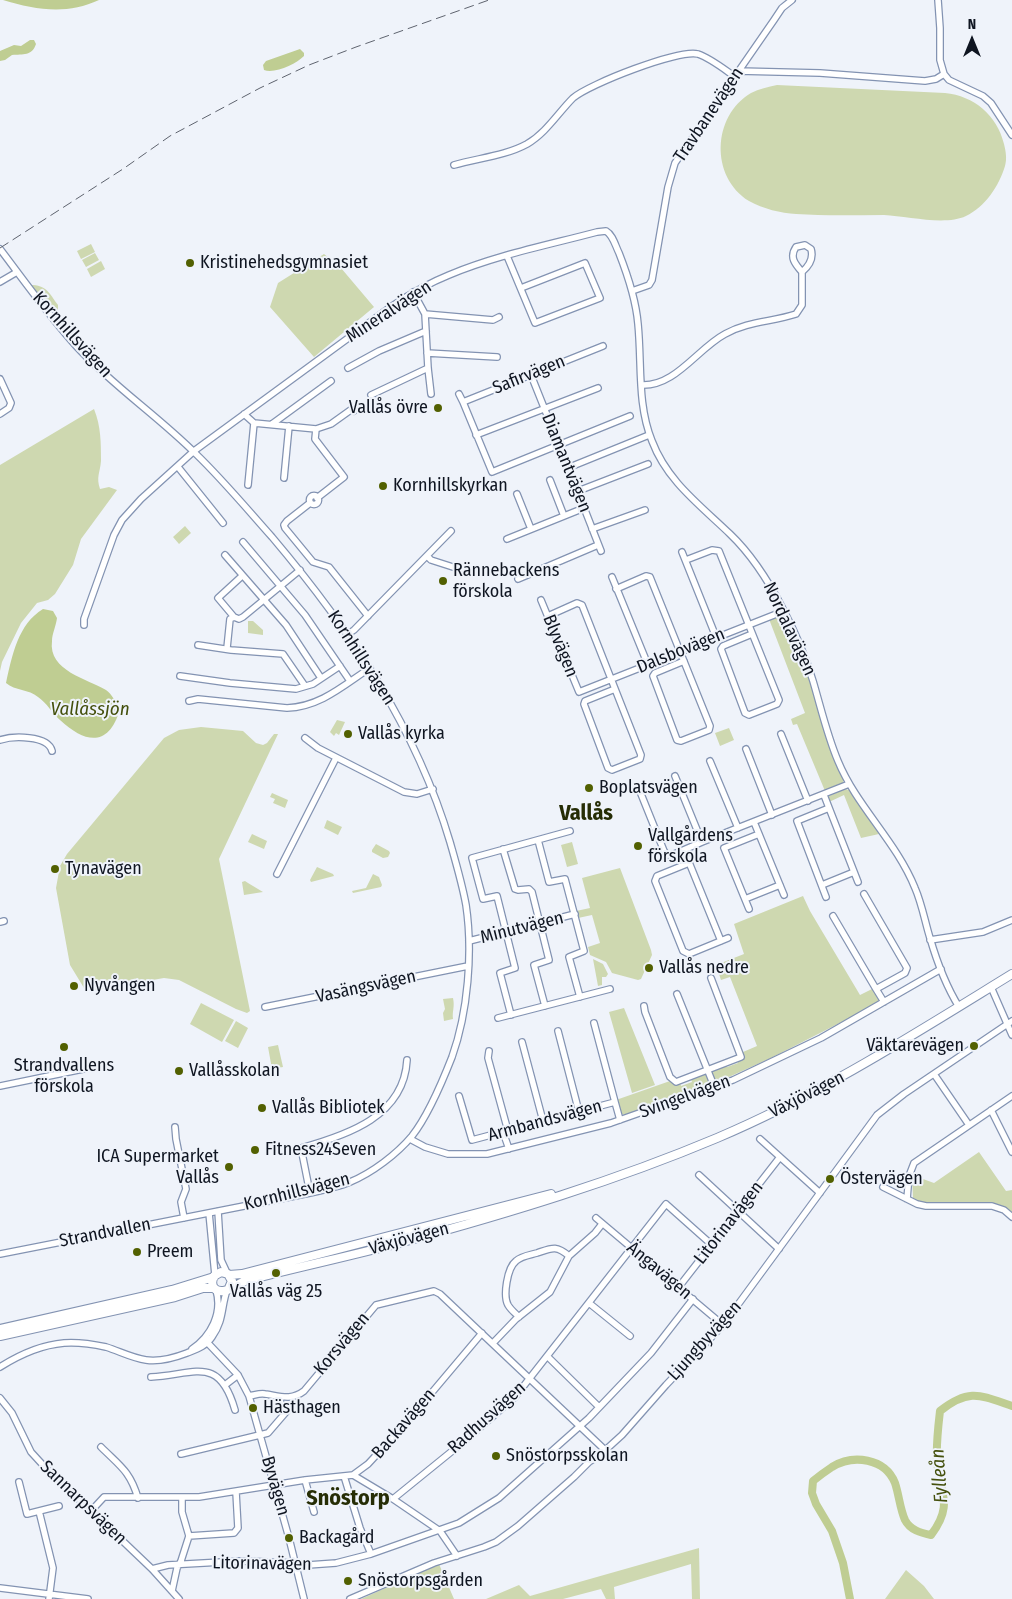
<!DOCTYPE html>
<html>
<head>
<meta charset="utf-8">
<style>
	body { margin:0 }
	#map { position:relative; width:1012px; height:1599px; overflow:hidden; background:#eff3fa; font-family:"Fira Sans Condensed",sans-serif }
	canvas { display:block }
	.north { position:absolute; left:947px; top:15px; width:50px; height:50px; -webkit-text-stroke:4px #eff3fa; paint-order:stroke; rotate:0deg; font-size:14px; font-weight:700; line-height:20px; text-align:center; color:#0f1521 }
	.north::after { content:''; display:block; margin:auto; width:18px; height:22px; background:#0f1521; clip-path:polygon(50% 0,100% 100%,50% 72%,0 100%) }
</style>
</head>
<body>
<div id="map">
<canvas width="1012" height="1599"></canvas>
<div class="north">N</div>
</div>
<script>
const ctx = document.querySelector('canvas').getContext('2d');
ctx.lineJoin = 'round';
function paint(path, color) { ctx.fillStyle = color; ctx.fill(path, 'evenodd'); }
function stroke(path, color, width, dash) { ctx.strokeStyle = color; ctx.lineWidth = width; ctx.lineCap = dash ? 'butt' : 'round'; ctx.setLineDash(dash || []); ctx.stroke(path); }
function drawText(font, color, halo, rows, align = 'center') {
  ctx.font = font + ' "Fira Sans Condensed",sans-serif'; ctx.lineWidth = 4; ctx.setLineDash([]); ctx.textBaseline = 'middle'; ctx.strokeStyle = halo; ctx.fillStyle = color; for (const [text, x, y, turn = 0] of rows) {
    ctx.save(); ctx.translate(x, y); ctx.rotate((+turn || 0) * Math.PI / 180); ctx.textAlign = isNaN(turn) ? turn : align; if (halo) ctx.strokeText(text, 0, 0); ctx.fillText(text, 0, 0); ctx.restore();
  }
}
paint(new Path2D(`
	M777 85 945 93C974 96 997 115 1004 144 1006 152 1007 159 1005 166 999 186 985 207 966 216 945 226 907 216 884 215 855 215 825 216 796 214 781 213 763 209 749 201 710 177 712 116 751 93 759 89 768 87 777 85Z
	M91 244 95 252 81 259 77 251Z
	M95 253 99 260 86 267 82 260Z
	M324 254 341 268 374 307 314 357 270 307 278 283Z
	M101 261 105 269 91 277 87 269Z
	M30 285C47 285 49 293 58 305V310L50 311Z
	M94 409C101 426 101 443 101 461 100 473 96 477 100 489L109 487 117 490 81 539 73 565 55 594 48 600 37 603 21 623 2 662 0 671V465Z
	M185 526 191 533 179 544 173 537Z
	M780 615 783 617C793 637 802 657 809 678 821 712 828 747 844 780L842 785 825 791 797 724 793 725 791 719 805 713 769 619Z
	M248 621H253L263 630V635L248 633Z
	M337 720 345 722 339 735 336 733 334 736 330 732Z
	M201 727 243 731 256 743 263 745 267 743 274 734H278L219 859 250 1011 247 1013 236 1009 179 980 164 978 95 990 84 988 70 965 56 888 60 866 67 854 164 738 179 730Z
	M729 728 734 740 720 746 715 733Z
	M845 789 849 790 879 834 861 838 844 795 829 802 827 797Z
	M272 793 288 800 285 808 273 803 275 799 270 797Z
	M327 820 342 827 338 835 324 828Z
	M252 834 267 841 264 849 248 842Z
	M572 842 578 864 567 867 561 845Z
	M376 844 389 851 390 853 388 857 383 858 372 852V850Z
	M317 867 333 874 334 876 311 882 310 880Z
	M620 868 651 950 652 955 641 979 638 980 612 973 606 962 590 955 588 947 600 943 592 915 578 918 576 911 590 908 582 878Z
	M373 874 379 877 382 885 381 887 353 893 352 891 366 888Z
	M245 881 248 883 263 892 244 895 242 882Z
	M803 896 810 911 860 995 874 988C877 994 881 998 877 1004L771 1058 720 1081C714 1081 713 1078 712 1073L714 1069 726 1064 727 1067 738 1063 737 1060 743 1055V1052L757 1046 730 977 721 980 716 965 744 954 734 924Z
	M593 959 603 964 608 974 606 977H602V985L598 986Z
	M453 998C455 1007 452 1011 453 1019L444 1021 443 1013 445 1009 443 999Z
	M201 1003 234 1020 222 1042 190 1024Z
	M624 1008 655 1085 632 1093 609 1012Z
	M236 1021 248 1028 238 1048 225 1041Z
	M278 1045 283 1067 272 1069 268 1047Z
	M704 1074 708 1075 710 1082 707 1086 626 1115 621 1114 616 1100 670 1081 680 1083 681 1086 692 1082 691 1079Z
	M979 1152 1006 1191 1012 1190V1214L997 1205 931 1204 921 1203 913 1198 912 1175 934 1183Z
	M699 1548 700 1599H692L691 1564 614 1587 615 1599H606L601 1589 563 1599H486L519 1585 530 1596Z
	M439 1564 454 1599H361Z
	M906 1570 924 1586 934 1599H885Z`), '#ced8b0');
paint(new Path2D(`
	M3 0H99C67 15 36 10 3 0Z
	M30 40H34L36 44C32 56 23 54 12 55L5 60 0 61V51L14 45 21 46Z
	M300 49 304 53V56C296 64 275 74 264 70L263 65 266 61Z
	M43 609 53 611 57 618C56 626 52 634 52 641 48 671 88 679 106 690 112 694 116 703 120 709 109 747 86 744 60 720 52 713 47 703 38 697 29 689 15 691 6 683 12 656 18 624 43 609Z`), '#bfcd92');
stroke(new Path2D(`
	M850 1599 843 1563 832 1531 816 1504 812 1493 813 1481C819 1476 826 1471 832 1467 853 1454 885 1458 895 1483 899 1495 900 1509 905 1520 910 1530 921 1533 931 1535 954 1505 940 1493 937 1461 936 1444 938 1428 940 1411 969 1388 980 1395 1012 1406`), '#bfcd92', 8);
const minor = new Path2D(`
	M938 0 940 28V60L944 74 949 80 983 96 991 103 1012 135
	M738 71 820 73 925 81 936 79 944 74
	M454 165C478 158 505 156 527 144 546 133 558 113 573 98 589 84 679 49 698 54 710 58 724 69 734 76
	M0 249C25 282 49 316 77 347 113 386 158 416 196 454 223 480 247 509 272 537 349 628 416 727 450 842 456 863 462 883 466 905 473 952 468 1012 452 1057 443 1080 427 1117 412 1136 397 1154 372 1173 350 1182 338 1187 324 1190 310 1193L0 1254
	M507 256 535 323 600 298 585 263 521 288
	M0 282 17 272
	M632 291 649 285 652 280 668 187 675 163 774 20 782 8 792 0
	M413 292 425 314 428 368 431 394
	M425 314 493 320 499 317
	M427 353 497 357
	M348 368 379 351 426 331
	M531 375 567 465 570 467V472L601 551
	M0 379 11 403 9 408 0 414
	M641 385C675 387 697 349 725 334 748 321 772 322 796 314L802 305V272C809 266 814 259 811 249L805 245 796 247C789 257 795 264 802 272
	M459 394 463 402 603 346
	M371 395 428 368
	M463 402 492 472 630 416
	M244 414 254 423 316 429 331 424 352 409 354 411
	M272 424 331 381
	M316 429 315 439 344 477 317 498
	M476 435 598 388
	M178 467 223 523
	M570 467 649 435
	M284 478 289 426
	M550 480 564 516
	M248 485 254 423
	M578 491 648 464
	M517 494 531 529
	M309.5 500a4.5 4.5 0 1 1 9 0a4.5 4.5 0 1 1-9 0Z
	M310 503 287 521 284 525 285 528 313 562 329 567 368 616
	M592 529 645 510
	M507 539 584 508
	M243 542 305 615 350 681
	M682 552 716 637
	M225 555 286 625 321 678
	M427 556 431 560 456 568
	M686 560 712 550 719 551 779 700 777 704 749 715 745 713 721 649 723 646 752 634
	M612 577 648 665
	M518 579 598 545
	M616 589 646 576 650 577 710 726 709 730 681 741 677 740 653 676 655 673 684 661
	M541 600 579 692 784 611
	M548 616 577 603 582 605 641 755 640 759 612 770 608 768 584 704 585 701 615 689
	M234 617 218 598 242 576
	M84 625V619L114 535 122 520 141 499 194 451 392 306C410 294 429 283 449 275 497 255 548 245 597 232L606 231C613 235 615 245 619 253 628 276 636 300 638 324 642 364 637 404 652 441 667 481 700 505 730 534 752 555 769 582 783 609 795 632 806 657 813 681 821 708 827 735 838 761 857 807 896 841 915 888 922 904 925 922 930 938 937 962 946 986 959 1007
	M348 634 354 630 451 531
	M198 645 231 650 283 654 305 686
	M227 648 230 619 234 617 239 619 243 617 300 570
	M180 676 230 683 296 689 313 684 340 666
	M189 701 198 699 287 708C320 707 344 685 370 668
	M781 734 808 801
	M305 738 318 748 404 792 417 794 433 789
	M0 740C13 736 48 735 52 751
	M746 749 772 815
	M710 761 738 828
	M675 776 702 842
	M639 789 664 851 667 855H672L702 842 849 784
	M824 795 858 882
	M754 822 784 895
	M538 840 549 882 565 879 584 951 569 957 580 997
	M503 849 515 889 518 890 529 889 532 892 549 960 534 965 545 1006
	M684 850 721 941
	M689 863 657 876 655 881 683 951 689 954 728 938
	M277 874 336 758
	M822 885 854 872
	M864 894 907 968 905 973 876 989 884 1002
	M826 897 797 821 829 808
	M745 899 780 885
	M749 909 724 848 759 834
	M833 916 876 989
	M0 922 4 921
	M930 940 983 932 1012 920
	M469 941 575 914
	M991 987 1012 1035
	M677 994 714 1086
	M644 1006 645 1012 670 1077 676 1082 741 1057 711 978
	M265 1007 468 966
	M511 1015 500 973 515 968 497 896 483 899 472 858 570 831
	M498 1018 610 989
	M594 1023 615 1102
	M558 1031 579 1112
	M522 1042 543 1121
	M489 1051 488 1058 508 1131
	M934 1074 969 1125
	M0 1086 83 1069
	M459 1096 472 1140 615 1102 620 1120
	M991 1110 1012 1152
	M175 1127 176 1139 186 1189 181 1202 184 1218
	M503 1132 509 1149
	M410 1139 425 1147 448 1154H487L611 1123 733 1080 821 1038 941 969
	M760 1139 820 1193
	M699 1175 779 1249
	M883 1187 917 1204 926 1206H992L1004 1210 1012 1217
	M310 1193 301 1148C348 1135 404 1116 407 1060
	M907 1199 909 1176 914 1163 1012 1096
	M218 1211 221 1260 227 1273
	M209 1213 215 1275
	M596 1218 723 1325
	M678 1288 780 1157
	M589 1303 630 1336
	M519 1317C515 1313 511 1310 508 1305 503 1296 507 1268 516 1261 521 1256 530 1255 537 1253 552 1248 556 1245 569 1256
	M204 1339 238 1375 249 1396 289 1538 304 1599
	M493 1343 516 1319 550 1292 569 1256 595 1233 602 1224
	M192 1349C211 1336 223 1313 216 1290
	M547 1356 599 1407
	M0 1367C19 1355 40 1345 64 1343 77 1342 92 1344 106 1347 119 1351 132 1358 146 1360 160 1362 174 1358 187 1353 197 1349 206 1346 212 1337 224 1320 221 1307 227 1290
	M151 1377C194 1375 219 1354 235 1410
	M225 1385 238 1375
	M249 1396C255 1395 260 1393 265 1394 280 1396 291 1401 304 1391L376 1305 434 1291 440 1294 605 1450
	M0 1398 12 1413 31 1452 42 1464 152 1569 179 1599
	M101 1447C120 1466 130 1471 138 1498
	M181 1454 268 1433 287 1411 280 1402 281 1397
	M353 1475 393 1499 440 1531 457 1556
	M344 1476 360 1528 371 1554
	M305 1480 314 1512
	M19 1482 27 1514 39 1511
	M393 1499 467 1439 515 1397 666 1204 712 1245
	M91 1511 104 1497H199L305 1480 353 1475 368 1464 407 1422 482 1333
	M189 1536 234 1533 238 1528 236 1492
	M152 1569 168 1565 240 1561 295 1563 308 1565 336 1563 371 1554 459 1523 499 1498 589 1418 651 1353 693 1299
	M0 1588 88 1599
	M172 1591 177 1568 181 1561 189 1536 182 1512V1498
	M49 1599 53 1568 39 1511 59 1506
	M350 1599 434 1563 484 1547 496 1542 518 1526 574 1477 589 1462 600 1455 622 1435 666 1385 723 1325 877 1115 904 1094 1012 1021`);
const highway = new Path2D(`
	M229 1275 242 1274 551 1194
	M229 1288 232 1281 228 1274 221 1272 214 1276C212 1280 211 1284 214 1288 222 1297 237 1284 245 1281 298 1267 351 1256 403 1242 509 1213 615 1181 717 1138 821 1094 916 1033 1012 974
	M0 1329 172 1290 214 1277
	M0 1336 175 1297 203 1288H214`);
stroke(minor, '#8393b2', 8);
stroke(highway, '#8393b2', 10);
stroke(minor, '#fff', 5.5);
stroke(highway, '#fff', 8);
stroke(new Path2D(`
	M0 248 123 169 170 136 260 88 309 65 356 47 489 0`), '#5e636e', 1, [10, 5]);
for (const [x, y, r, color] of [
	[190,263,5,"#526001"],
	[438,408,5,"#526001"],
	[383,486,5,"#526001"],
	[443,581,5,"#526001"],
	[348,734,5,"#526001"],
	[589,788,5,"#526001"],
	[638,846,5,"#526001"],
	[55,869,5,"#526001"],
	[649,968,5,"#526001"],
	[74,986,5,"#526001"],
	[974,1046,5,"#526001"],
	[64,1047,5,"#526001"],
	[179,1071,5,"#526001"],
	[262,1108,5,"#526001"],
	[255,1150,5,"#526001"],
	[229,1167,5,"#526001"],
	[830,1179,5,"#526001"],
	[137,1252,5,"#526001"],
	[276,1273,5,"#526001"],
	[253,1408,5,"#526001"],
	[496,1456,5,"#526001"],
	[289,1538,5,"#526001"],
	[348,1581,5,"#526001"]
]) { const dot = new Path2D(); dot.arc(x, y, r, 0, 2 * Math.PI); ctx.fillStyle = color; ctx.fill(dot); stroke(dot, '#eff3fa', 2); }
drawText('18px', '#0f1521', '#eff3fa', [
	["Travbanevägen",709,115,-56],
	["Mineralvägen",389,312,-33],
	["Kornhillsvägen",72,335,48],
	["Safirvägen",529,375,-22],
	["Diamantvägen",566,463,68],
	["Nordalavägen",789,629,65],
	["Blyvägen",560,646,68],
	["Dalsbovägen",681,651,-22],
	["Kornhillsvägen",361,658,57],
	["Minutvägen",522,928,-14],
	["Vasängsvägen",366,987,-12],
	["Växjövägen",807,1095,-27],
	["Svingelvägen",685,1097,-20],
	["Armbandsvägen",545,1121,-15],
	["Kornhillsvägen",297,1192,-14],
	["Litorinavägen",729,1223,-52],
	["Strandvallen",105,1233,-11],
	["Växjövägen",409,1239,-15],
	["Ängavägen",659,1271,40],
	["Ljungbyvägen",705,1341,-48],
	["Korsvägen",342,1344,-50],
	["Radhusvägen",487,1418,-42],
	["Backavägen",404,1424,-49],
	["Byvägen",275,1486,74],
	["Sannarpsvägen",83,1503,44],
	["Litorinavägen",262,1564,1]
]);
drawText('18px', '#0f1521', '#eff3fa', [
	["Kristinehedsgymnasiet",200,263],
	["Vallås övre",428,408,"right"],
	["Kornhillskyrkan",393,486],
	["Rännebackens",453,571],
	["förskola",453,592],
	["Vallås kyrka",358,734],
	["Boplatsvägen",599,788],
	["Vallgårdens",648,836],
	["förskola",648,857],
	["Tynavägen",65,869],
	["Vallås nedre",659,968],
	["Nyvången",84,986],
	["Väktarevägen",964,1046,"right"],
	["Strandvallens",64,1066,"center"],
	["förskola",64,1087,"center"],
	["Vallåsskolan",189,1071],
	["Vallås Bibliotek",272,1108],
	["Fitness24Seven",265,1150],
	["ICA Supermarket",219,1157,"right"],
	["Vallås",219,1178,"right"],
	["Östervägen",840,1179],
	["Preem",147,1252],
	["Vallås väg 25",276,1292,"center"],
	["Hästhagen",263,1408],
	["Snöstorpsskolan",506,1456],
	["Backagård",299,1538],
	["Snöstorpsgården",358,1581]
], 'left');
drawText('italic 19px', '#44500d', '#eff3fa', [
	["Vallåssjön",90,710],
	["Fylleån",940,1476,-94]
]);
drawText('bold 22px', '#262d05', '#eff3fa', [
	["Vallås",586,814],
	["Snöstorp",348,1499]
]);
</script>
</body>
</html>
